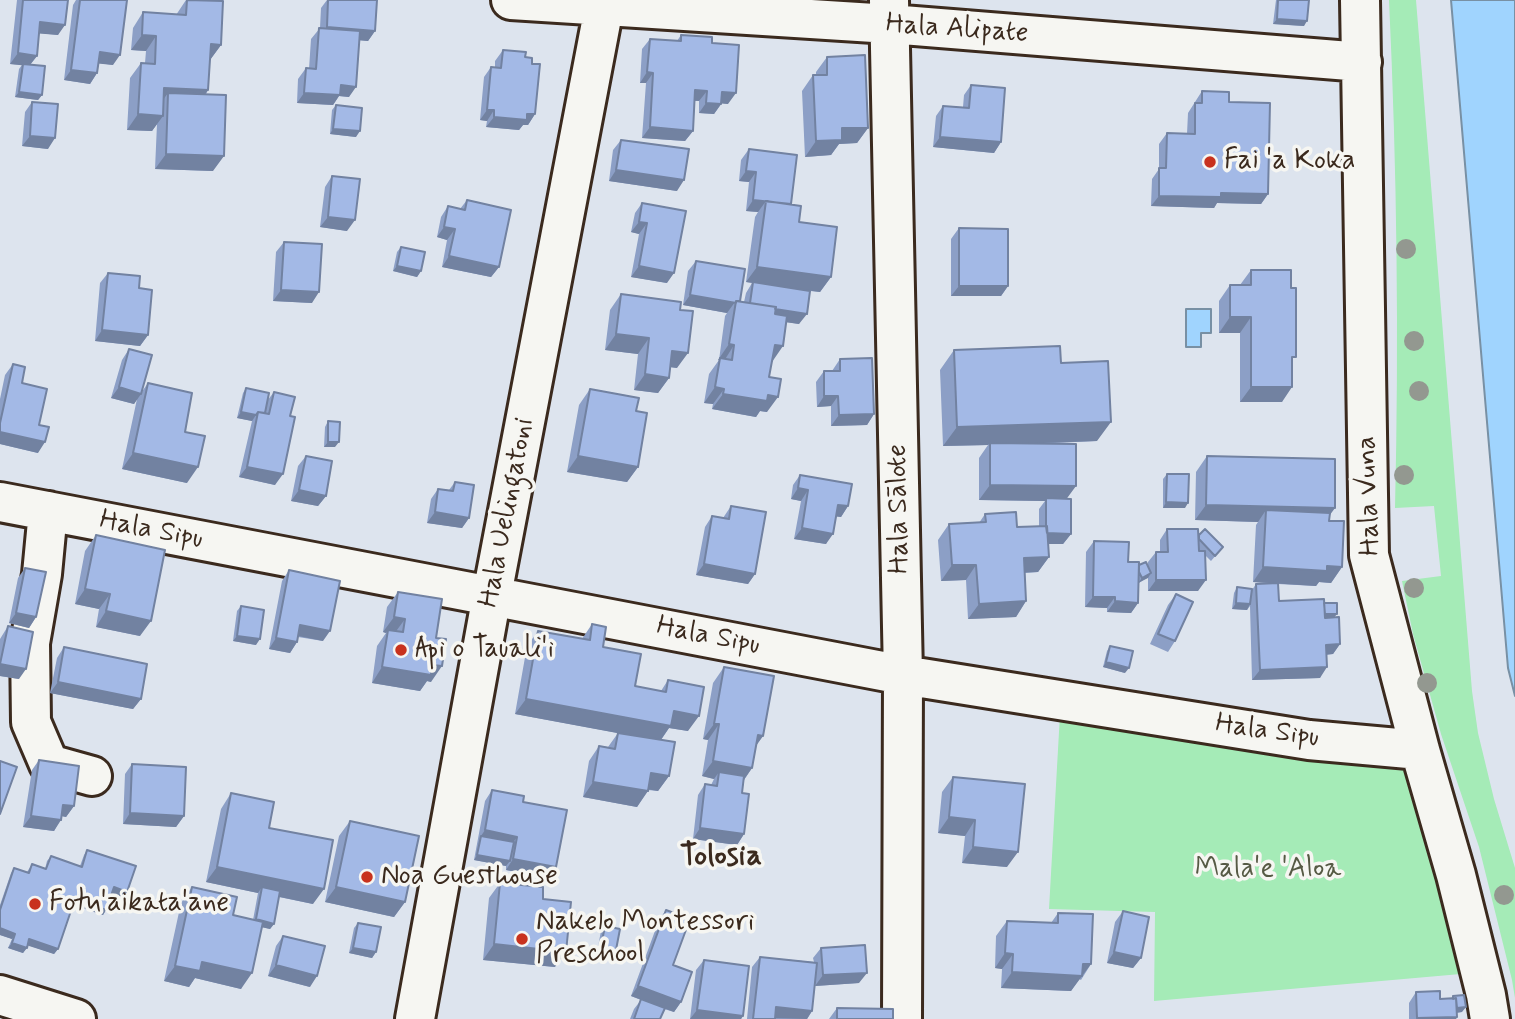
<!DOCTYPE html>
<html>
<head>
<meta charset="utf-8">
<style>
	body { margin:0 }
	canvas { display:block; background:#dde4ee }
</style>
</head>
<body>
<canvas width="1515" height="1019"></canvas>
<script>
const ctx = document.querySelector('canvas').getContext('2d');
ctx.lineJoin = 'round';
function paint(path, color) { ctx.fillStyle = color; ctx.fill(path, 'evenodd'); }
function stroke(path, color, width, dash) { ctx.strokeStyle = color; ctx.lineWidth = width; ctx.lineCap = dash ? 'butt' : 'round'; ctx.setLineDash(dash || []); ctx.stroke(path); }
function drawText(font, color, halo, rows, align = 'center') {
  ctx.font = font + ' Mynerve,sans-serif'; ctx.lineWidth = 7; ctx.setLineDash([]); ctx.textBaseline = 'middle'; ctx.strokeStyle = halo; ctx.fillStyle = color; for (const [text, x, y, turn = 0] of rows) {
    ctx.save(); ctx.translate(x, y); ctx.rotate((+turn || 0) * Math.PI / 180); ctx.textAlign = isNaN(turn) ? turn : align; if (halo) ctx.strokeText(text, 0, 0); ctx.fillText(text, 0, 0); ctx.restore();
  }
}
paint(new Path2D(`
	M1389 0H1416L1472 691 1478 733 1494 799 1515 868V998L1512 980 1479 847 1441 734 1413 634 1402 581 1441 576 1434 506 1395 508C1399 339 1397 169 1389 0Z
	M1060 714 1412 766 1472 973 1154 1001 1155 912 1049 909Z`), '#a5ebb7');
const water = new Path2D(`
	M1451 0H1515V696L1508 668Z
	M1186 309H1211V333H1201V347H1186Z`);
paint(water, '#a0d4fe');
stroke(water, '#7890a4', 2);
const minor = new Path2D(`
	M511 0 890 24 1362 62
	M889 0 903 675 902 1019
	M1360 0 1369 555 1420 750 1456 875 1486 995 1490 1019
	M0 502 903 675 1309 740 1420 750
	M48 511 42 574 30 643 31 722 49 764 92 776
	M0 995 76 1019
	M415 1019 492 595 604 7`);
stroke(minor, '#3b2a1e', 44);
stroke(minor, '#f6f6f2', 38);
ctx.fillStyle = '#939890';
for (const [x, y] of [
	[1406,249],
	[1414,341],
	[1419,391],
	[1404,475],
	[1414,588],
	[1427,683],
	[1504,895]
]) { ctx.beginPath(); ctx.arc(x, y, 10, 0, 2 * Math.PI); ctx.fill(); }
paint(new Path2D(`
	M17 0H68L58 35 39 33 37 56 30 65 42 95 38 100 15 97 19 69 22 65 10 64Z
	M76 0H80L113 65 99 63 97 73 90 84 64 80 73 5Z
	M186 0 221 45 210 60 208 90 206 94 213 171 155 169 157 124 152 131 127 130 130 78 141 63H145L146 51 131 50 133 28 143 12 176 15Z
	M327 0H369L375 31 368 41 359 40 349 97 339 96 333 105 297 103 298 79 306 68 309 69 311 39 320 28 321 8Z
	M1276 0H1309L1304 26 1273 24Z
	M681 35 712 43 728 104 722 103 714 114 699 113V101H695L693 131 685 141 642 138 646 83H640L642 49 650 39 677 41Z
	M503 50 525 57 532 64 535 114 528 125H523L519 130 486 127 487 121 480 120 484 77 491 67H495V61Z
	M827 57 868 128 857 143 839 144 831 155 805 157 802 91 813 75H816V72Z
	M971 85 1001 142 994 153 933 147 936 116 943 106 963 107 964 95Z
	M1202 91 1229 102 1268 194 1261 204 1217 203 1214 208 1151 206 1152 179 1159 169V144L1167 133 1187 134 1188 113Z
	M32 102 48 149 22 146 25 112Z
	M336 105 356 137 330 134 332 110Z
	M621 140 677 191 609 181 613 150Z
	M749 149 791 205 831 277 820 292 810 291 799 324 786 322 772 362 769 377 767 412 760 411 756 417 712 409 713 404 704 403 709 374 719 360 725 316 727 313 683 305 688 271 696 261 740 301 744 302 746 293 752 283 746 282 755 217 758 212 746 211 749 182 739 181 741 160Z
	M332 176 347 231 320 227 325 187Z
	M467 200 499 267 491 277 442 267 447 240 437 237 441 217 448 206 460 209Z
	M642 203 667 283 631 277 639 234 631 232 635 213Z
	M959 228 1008 286 1001 296H951V239Z
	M284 242 312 303 273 301 276 252Z
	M401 247 421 271 417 277 393 271 397 252Z
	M1251 270 1292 363 1282 402H1240V333H1219V301L1230 285H1240Z
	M108 273 139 288 148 335 140 346 95 341 100 283Z
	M621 294 677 368 670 367 669 378 658 393 634 390 638 354 605 350 610 310Z
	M129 349 141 393 148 383 185 432 187 483 122 469 137 399 134 404 111 398 122 360Z
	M954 350 1061 363 1097 441 1032 444 1067 499 1071 534 1063 544H1048L1049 557 1038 572 1025 573 1026 601 1016 617 968 619 966 580 941 581 938 540 949 524 979 523 985 514 1017 527 1039 526V509L1045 501 979 500V458L988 445 943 446 940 370Z
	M840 359 874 414 867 425 831 426V406L817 407 816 382 824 371H832Z
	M13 364 22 383 39 425 38 453 0 444V399L5 375Z
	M246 388 267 401 274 392 290 416 275 485 239 477 252 421 237 418 243 393Z
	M590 389 638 467 627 482 567 472 579 405Z
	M328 421 335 447H324L325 427Z
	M306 456 326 496 318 506 291 501 298 466Z
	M1207 456 1330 515 1329 521 1342 567 1331 583 1319 582 1316 586 1278 584 1279 601 1324 603 1335 618 1340 644 1333 654 1326 655 1320 678 1252 680 1250 606 1247 610 1232 609 1234 593 1237 587 1252 590 1256 584 1269 583 1253 582 1256 525 1258 522 1195 520 1196 472Z
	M1167 474 1185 508H1163V479Z
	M800 475 848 506 841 517 836 516 826 544 794 539 801 501 791 499 793 485Z
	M455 482 469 518 462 528 427 523 431 499 438 489 449 490Z
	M731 506 755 574 748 584 696 575 705 527 712 516 723 518Z
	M1167 529 1199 535 1223 547 1211 561 1205 555 1198 591H1148V577L1139 583 1138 603 1131 613 1107 612V608L1085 607 1086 552 1094 541 1128 562 1148 566V562L1156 552H1160V540Z
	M96 535 140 636 96 627 99 609 75 604 85 551Z
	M25 568 36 617 29 628 9 623 18 578Z
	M289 570 323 641 298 637 297 642 290 653 269 649 282 581Z
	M398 592 436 638 431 682 427 681 420 691 372 683 377 646 386 633 383 632 387 607Z
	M1176 594 1175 641 1168 652 1150 644 1168 605Z
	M241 606 256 645 233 641 237 611Z
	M592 624 603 647 635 686 661 691 668 680 688 731 669 728 661 740 669 776 658 791 648 790 637 807 583 797 589 761 599 746 608 747 618 733 515 714 527 646 538 631 582 639Z
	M8 626 19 679 0 676V639Z
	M1110 646 1125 673 1103 667 1107 651Z
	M64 647 141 699 133 709 50 693 57 658Z
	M724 667 763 736 756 746 752 768 744 780 742 793 744 834 737 845 693 839 698 795 705 784 711 785 714 779 702 776 708 740 703 739 713 683Z
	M39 760 74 806 66 817 62 816 54 831 23 827 32 770Z
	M132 764 184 816 176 827 123 824 125 774Z
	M953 777 1007 867 962 863 965 836 938 833 942 792Z
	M492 790 523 802 556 867 549 878 506 870V866L474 860 485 801Z
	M231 793 269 828 313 904 279 897 274 924 270 929 262 927 241 989 195 978 189 987 164 981 181 903 192 887 233 915 253 920 258 893 206 882 221 809Z
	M350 821 405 902 394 917 325 902 339 836Z
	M87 850 127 892 123 897 112 893 106 910 103 915 73 905 58 949 54 954 28 945 23 953 8 948 12 939 0 935V905L11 873 14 868 27 872 32 864 45 869 47 861 51 856 80 866 84 855Z
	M500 883 555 967 483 960 489 898Z
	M666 910 673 965 681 1002 674 1012 664 1009 660 1019H630L634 1009 641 1000 631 996 659 920Z
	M1123 911 1141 958 1133 968 1107 963 1115 922Z
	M1058 913 1091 964 1081 980 1079 979 1071 991 1001 988 1002 969 995 968 996 936 1007 921 1051 923Z
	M358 923 376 952 372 958 349 953 354 928Z
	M605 926 611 960 596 957 601 931Z
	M283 936 310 987 268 976 276 946Z
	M821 948 859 983 815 986 812 1011 807 1019H747L752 967 760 957 814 962 813 958Z
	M704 960 743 1016 741 1019H690L696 970Z
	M1416 992 1440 999H1451L1453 996 1462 1012 1457 1013V1017L1456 1019H1409V1003Z
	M837 1008V1019H829Z`), '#8c9fc6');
paint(new Path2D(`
	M1277 19 1307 21 1304 26 1273 24Z
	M40 22 65 25 58 35 33 33Z
	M327 27 375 31 368 41 319 37Z
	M142 35 156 36 146 51 131 50Z
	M211 44 221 45 210 60Z
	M100 52 120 55 113 65 93 63Z
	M18 53 37 56 29 66 10 64Z
	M71 70 97 73 90 84 64 80Z
	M647 72 653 73 646 83H640Z
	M341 85 356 87 349 97 339 96 333 105 297 103 304 93Z
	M164 88 208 90 197 106 168 93 160 104Z
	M695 90 707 91 699 101 688 100Z
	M19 92 42 95 38 100 15 97Z
	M722 92 736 93 728 104 715 103Z
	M706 103 721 104 714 114 699 113Z
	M487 110H494L487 121 480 120Z
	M138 114 163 116 152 131 127 130Z
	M527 114H535L528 125H523L519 130 486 127 494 117Z
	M650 127 693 131 685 141 642 138Z
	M842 128H868L857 143 839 144 831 155 805 157 816 141Z
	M333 129 360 131 356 137 330 134Z
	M30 136 55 138 48 149 22 146Z
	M940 137 1001 142 994 153 933 147Z
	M166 154 224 156 213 171 155 169Z
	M616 170 684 180 677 191 609 181Z
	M746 171 756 172 749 182 739 181Z
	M1221 193 1268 194 1261 204 1217 203 1214 208 1151 206 1159 196Z
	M753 200 766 201 758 212 746 211Z
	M328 217 355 220 347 231 320 227Z
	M639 222 647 223 639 234 631 232Z
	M444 227 455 229 447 240 437 237Z
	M449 256 499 267 491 277 442 267Z
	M397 266 421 271 417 277 393 271Z
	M639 266 674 273 667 283 631 277Z
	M757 267 831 277 820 292 746 282Z
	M959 286H1008L1001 296H951Z
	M281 290 319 292 312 303 273 301Z
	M690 295 735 302 727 313 683 305Z
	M750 305 807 314 799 324 742 316Z
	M1230 317H1251L1240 333H1219Z
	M102 330 148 335 140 346 95 341Z
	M616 334 649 338 638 354 605 350Z
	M729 344 734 345 724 361 718 360Z
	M775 345 783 346 772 362Z
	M672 351 688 353 677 368 662 366Z
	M645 374 669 378 658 393 634 390Z
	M119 387 141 394 134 404 111 398Z
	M715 387 724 389 713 404 704 403Z
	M1251 387H1292L1282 402H1240Z
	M723 394 768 395 778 397 767 412 760 411 756 417 712 409Z
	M824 396H838L831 406 817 407Z
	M241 412 256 415 252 421 237 418Z
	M874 414 867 425 831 426 839 415Z
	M1111 422 1097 441 990 445V443L988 445 943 446 957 427Z
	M0 432 45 442 38 453 0 444Z
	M328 442H339L335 447H324Z
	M133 453 198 467 187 483 122 469Z
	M578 456 638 467 627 482 567 472Z
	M247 467 283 474 275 485 239 477Z
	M990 485 1076 486 1065 501 1046 498 1045 501 979 500Z
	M798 488 808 490 801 501 791 499Z
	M299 490 326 496 318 506 291 501Z
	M1166 502 1188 503 1185 508H1163Z
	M838 505 848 506 841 517 831 516Z
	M1206 505 1335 508 1324 523 1266 510 1258 522 1195 520Z
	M435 512 469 518 462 528 427 523Z
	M802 528 833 534 826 544 794 539Z
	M1046 533 1071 534 1063 544H1039Z
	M1049 557 1038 572 1013 573 1024 558Z
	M704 564 755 574 748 584 696 575Z
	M952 565H976L966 580 941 581Z
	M1327 566 1342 567 1331 583 1319 582 1316 586 1253 582 1263 567Z
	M1151 573 1148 578 1138 583 1142 578Z
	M1156 580H1206L1198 591H1148Z
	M85 589 110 594 99 609 75 604Z
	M1093 597H1115L1107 608 1085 607Z
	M1026 601 1016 617 968 619 979 604Z
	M1115 601 1138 603 1131 613 1107 612Z
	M1236 603 1250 604 1247 610 1232 609Z
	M106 611 151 621 140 636 96 627Z
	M16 613 36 617 29 628 9 623Z
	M1337 614 1333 619 1318 620 1322 615Z
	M394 617 405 619 394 634 388 630 386 633 383 632Z
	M300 625 330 631 323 641 293 635Z
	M237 636 260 639 256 645 233 641Z
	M276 638 297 642 290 653 269 649Z
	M1340 644 1333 654 1319 655 1326 645Z
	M1106 662 1129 668 1125 673 1103 667Z
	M0 664 26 669 19 679 0 676Z
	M432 665 442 666 431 682 427 681 420 691 372 683 382 667Z
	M1327 667 1320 678 1252 680 1260 670Z
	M58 682 141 699 133 709 50 693Z
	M526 699 674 711 699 716 688 731 669 728 660 741 515 714Z
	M714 724H719L708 740 703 739Z
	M758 735 763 736 752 751Z
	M713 761 752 768 741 784 719 772 714 779 702 776Z
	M651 773 669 776 658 791 640 788Z
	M593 782 648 791 637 807 583 797Z
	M63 805 74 806 66 817 56 815Z
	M130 813 184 816 176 827 123 824Z
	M31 816 61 820 54 831 23 827Z
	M949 817 975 820 965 836 938 833Z
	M700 828 744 834 737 845 693 839Z
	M485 830 517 837 510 847 481 836Z
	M973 847 1018 852 1007 867 962 863Z
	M477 855 510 861 506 866 474 860Z
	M513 859 556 867 549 878 506 870Z
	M217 867 324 889 313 904 261 893 262 887 258 893 206 882Z
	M114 887 127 892 123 897 111 893Z
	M336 887 405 902 394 917 325 902Z
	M75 899 106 910 103 915 71 904Z
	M256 919 274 924 270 929 252 925Z
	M0 928 15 934 12 939 0 935Z
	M29 939 58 949 54 954 26 945Z
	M12 943 27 948 23 953 8 948Z
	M494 944 566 952 555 967 483 960Z
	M353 948 376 952 372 958 349 953Z
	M600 951 615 955 611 960 596 957Z
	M1114 952 1141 958 1133 968 1107 963Z
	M1005 953 1013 954 1002 969 995 968Z
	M202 962 252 973 241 989 195 978 189 987 164 981 175 966Z
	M1083 964H1091L1071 991 1001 988 1012 972Z
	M276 965 317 976 310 987 268 976Z
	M867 973 859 983 815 986 823 975Z
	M638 986 681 1002 674 1012 631 996Z
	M776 1007 812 1011 807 1019 769 1018Z
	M1466 1007 1462 1012 1451 1013 1454 1008Z
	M697 1010 743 1016 741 1019H690Z
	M1457 1017 1456 1019H1416L1417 1018Z`), '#7282a1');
const building = new Path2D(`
	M23 0H68L65 25 40 22 37 56 18 53Z
	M80 0H127L120 55 100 52 97 73 71 70Z
	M187 0 223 1 221 45 211 44 208 90 164 88 163 116 138 114 141 63 155 64 156 36 142 35 143 12 186 15Z
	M328 0H377L375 31 327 27Z
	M1278 0H1309L1307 21 1277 19Z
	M319 28 360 31 356 87 341 85 340 95 304 93 306 68 316 69Z
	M681 35 712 37V43L739 45 736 93 722 92 721 104 706 103 707 91 695 90 693 131 650 127 653 73 647 72 650 39 681 41Z
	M503 50 526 52 525 57 532 58V64H540L535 114H527V120L494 117V110H487L491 67 501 68Z
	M865 55 868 128H842V140L816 141 813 75H827V57Z
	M23 64 45 66 42 95 19 92Z
	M971 85 1005 88 1001 142 940 137 943 106 969 108Z
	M1202 91 1229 92V102L1270 103 1268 194 1221 193V197L1159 196V168H1166L1167 133 1195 134V103H1202Z
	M168 93 226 95 224 156 166 154Z
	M32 102 58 104 55 138 30 136Z
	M336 105 362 108 360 131 333 129Z
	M621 140 689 149 684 180 616 170Z
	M749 149 797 155 791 204 753 200 756 172 746 171Z
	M332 176 360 179 355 220 328 217Z
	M467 200 511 210 499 267 449 256 455 229 444 227 448 206 465 210Z
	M766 201 801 206 799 222 837 227 831 277 757 267Z
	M642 203 686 211 674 273 639 266 647 223 639 222Z
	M959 228 1008 229V286H959Z
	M284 242 322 244 319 292 281 290Z
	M401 247 425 252 421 271 397 266Z
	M696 261 745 269 740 301H736V303L690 295Z
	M1251 270H1291V288H1296V357H1292V387H1251V317H1230V285H1251Z
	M108 273 140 276 139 288 152 290 148 335 102 330Z
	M753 282 810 291 807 314 775 309 776 307 750 303Z
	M621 294 681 302 680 310 693 311 688 353 672 351 669 378 645 374 649 338 616 334Z
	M736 301 776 307 775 314 787 316 783 346 775 345 769 377 781 379 778 397 768 395 767 401 723 394 724 389 715 387 720 358 732 360 734 345 729 344Z
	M1060 346 1061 363 1108 361 1111 422 957 427 954 350Z
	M129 349 152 355 141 394 119 387Z
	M872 358 874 414 839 415 838 396H824V371H840V359Z
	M13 364 25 367 22 383 47 389 39 425 49 427 45 442 0 432V423Z
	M148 383 192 393 185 432 205 436 198 467 133 453Z
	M246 388 269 393 265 413 258 412 256 415 241 412Z
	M590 389 639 398 636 411 647 413 638 467 578 456Z
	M274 392 295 397 290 416 295 417 283 474 247 467 258 412 269 414Z
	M328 421 340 422 339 442H328Z
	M990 443 1076 444V486L990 485Z
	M306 456 332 461 326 496 299 490Z
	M1207 456 1335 459V508L1206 505Z
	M1167 474H1189L1188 503 1166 502Z
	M800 475 852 484 848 506 838 505 833 534 802 528 808 490 798 488Z
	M455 482 474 485 469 518 435 512 438 489 453 491Z
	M1046 498 1071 499V534L1047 533 1046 526Z
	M731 506 766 512 755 574 704 564 712 516 729 519Z
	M1266 510 1330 513 1329 521H1344L1342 567 1327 566V571L1263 567Z
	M1016 512 1017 527 1047 526 1049 557 1024 558 1026 601 979 604 976 565H952L949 524 986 522 985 514Z
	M1167 529H1198L1199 551H1205L1206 580H1156V552H1168Z
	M1205 529 1223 547 1215 556 1199 539V535Z
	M96 535 165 550 151 621 106 611 110 594 85 589Z
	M1094 541 1129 542 1128 562H1139L1138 603 1115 601V597H1093Z
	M1146 562 1151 573 1142 578 1139 572V565Z
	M25 568 46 572 36 617 16 613Z
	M289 570 340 581 330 631 300 625 297 642 276 638Z
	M1278 583 1279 601 1324 599 1325 618 1339 617 1340 644 1326 645 1327 667 1260 670 1256 584Z
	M1237 587 1252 589 1250 604 1236 603Z
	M398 592 442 599 436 638 446 639 442 666 432 665 431 675 382 667 388 630 403 632 405 619 394 617Z
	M1176 594 1193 602 1175 641 1158 634Z
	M1324 603H1337V614H1325Z
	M241 606 264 610 260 639 237 636Z
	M592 624 606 627 603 647 641 654 635 686 666 692 668 680 704 687 699 716 674 711 671 726 526 699 538 631 590 640Z
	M8 626 33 632 26 669 0 664Z
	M1110 646 1133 651 1129 668 1106 662Z
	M64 647 147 664 141 699 58 682Z
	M724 667 774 676 763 736 758 735 752 768 713 761 719 724H714Z
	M618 733 675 742 669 776 651 773 648 791 593 782 599 746 615 749Z
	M39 760 79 766 74 806 63 805 61 820 31 816Z
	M0 761 17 767 0 814Z
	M132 764 186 767 184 816 130 813Z
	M719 772 744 776 742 793 749 794 744 834 700 828 705 784 717 786Z
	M953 777 1025 784 1018 852 973 847 975 820 949 817Z
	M492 790 524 796 523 802 567 810 556 867 513 859 517 837 485 830Z
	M231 793 274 802 269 828 333 840 324 889 217 867Z
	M350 821 419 836 405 902 336 887Z
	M481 836 514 842 510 861 477 855Z
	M87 850 136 866 127 892 114 887 106 910 75 899 58 949 29 939 27 948 12 943 15 934 0 928V910L14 868 29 873 32 864 46 869 51 856 82 867Z
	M500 883 543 887V899L571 902 566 952 494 944Z
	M192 887 237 897 233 915 263 922 252 973 202 962 200 971 175 966Z
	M262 887 280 891 274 924 256 919Z
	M666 910 690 919 673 965 692 972 681 1002 638 986Z
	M1123 911 1149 917 1141 958 1114 952Z
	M1058 913 1093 914 1091 964H1083L1082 976 1012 972 1013 954 1005 953 1007 921 1058 923Z
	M358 923 381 927 376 952 353 948Z
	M605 926 620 929 615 955 600 951Z
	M283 936 325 946 317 976 276 965Z
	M865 945 867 973 823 975 821 948Z
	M760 957 817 963 812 1011 776 1007 775 1019H753Z
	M704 960 749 966 743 1016 697 1010Z
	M1440 991V999L1456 998 1457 1017 1417 1018 1416 992Z
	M1464 995 1466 1007 1457 1008 1456 998 1453 999V996Z
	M641 999 665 1008 660 1019H634Z
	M837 1008 893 1009V1019H837Z`);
paint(building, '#a3b9e6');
stroke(building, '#7282a1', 2);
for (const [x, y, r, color] of [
	[1210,162,7,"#c8321e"],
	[401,650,7,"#c8321e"],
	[367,877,7,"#c8321e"],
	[35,904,7,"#c8321e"],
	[522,939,7,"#c8321e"]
]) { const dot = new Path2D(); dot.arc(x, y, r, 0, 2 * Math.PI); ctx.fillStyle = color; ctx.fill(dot); stroke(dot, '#f6f6f2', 2.5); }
drawText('28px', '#3b2a1e', '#f6f6f2', [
	["Hala Alipate",957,30,4],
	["Hala Vuna",1370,496,-92],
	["Hala Sālote",900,509,-91],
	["Hala Uelingatoni",508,513,-79],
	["Hala Sipu",151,531,11],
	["Hala Sipu",708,637,11],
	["Hala Sipu",1267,732,8]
]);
drawText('28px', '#3b2a1e', '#f6f6f2', [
	["Fai 'a Koka",1224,162],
	["Api o Tauali'i",415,650],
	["Noa Guesthouse",381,877],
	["Fotu'aikata'ane",49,904],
	["Nakelo Montessori",536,923],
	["Preschool",536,955]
], 'left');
drawText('28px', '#565a44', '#f6f6f2', [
	["Mala'e 'Aloa",1268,870]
]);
drawText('bold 30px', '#3b2a1e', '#f6f6f2', [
	["Tolosia",721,858]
]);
</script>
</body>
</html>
